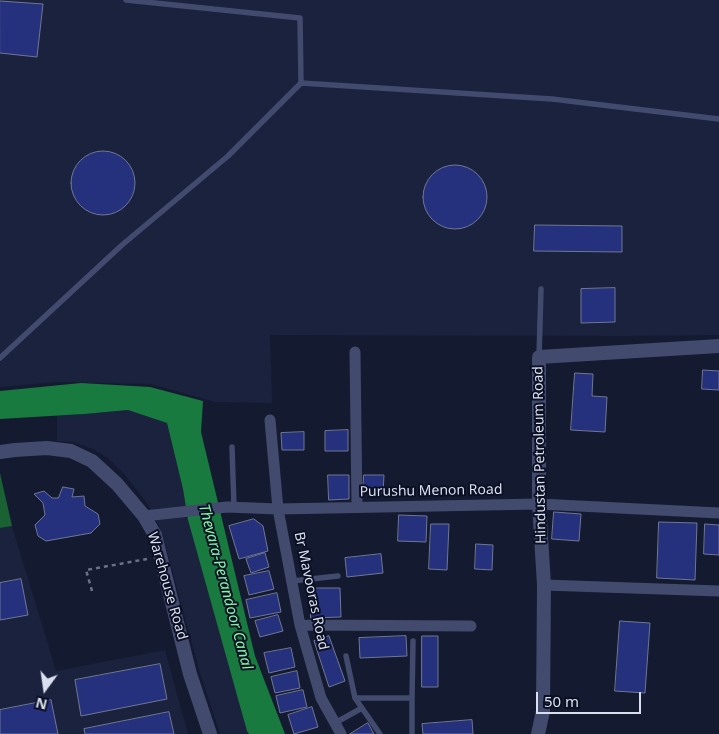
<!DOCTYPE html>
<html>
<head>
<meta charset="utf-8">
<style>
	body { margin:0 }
	#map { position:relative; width:719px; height:734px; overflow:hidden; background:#141a2f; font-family:"Noto Sans",sans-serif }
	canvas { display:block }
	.north { position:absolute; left:20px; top:664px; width:50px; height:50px; -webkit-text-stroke:4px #0b1025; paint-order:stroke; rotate:194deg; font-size:14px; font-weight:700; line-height:20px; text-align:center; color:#dadfee }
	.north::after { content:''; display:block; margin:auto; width:18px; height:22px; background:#dadfee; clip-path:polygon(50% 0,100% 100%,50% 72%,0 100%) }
	.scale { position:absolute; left:536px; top:692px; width:105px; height:22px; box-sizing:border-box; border:2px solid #dadfee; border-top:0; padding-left:6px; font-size:15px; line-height:18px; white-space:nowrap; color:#dadfee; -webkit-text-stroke:4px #0b1025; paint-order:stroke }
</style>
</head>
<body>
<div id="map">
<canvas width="719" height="734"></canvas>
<div class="north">N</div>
<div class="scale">50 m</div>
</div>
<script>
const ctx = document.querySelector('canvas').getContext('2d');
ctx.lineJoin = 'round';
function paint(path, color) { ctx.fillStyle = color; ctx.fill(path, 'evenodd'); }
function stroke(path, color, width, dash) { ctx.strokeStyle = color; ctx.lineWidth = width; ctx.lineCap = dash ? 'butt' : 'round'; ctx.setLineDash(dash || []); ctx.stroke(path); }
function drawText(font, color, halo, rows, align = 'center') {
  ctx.font = font + ' "Noto Sans",sans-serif'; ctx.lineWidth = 4; ctx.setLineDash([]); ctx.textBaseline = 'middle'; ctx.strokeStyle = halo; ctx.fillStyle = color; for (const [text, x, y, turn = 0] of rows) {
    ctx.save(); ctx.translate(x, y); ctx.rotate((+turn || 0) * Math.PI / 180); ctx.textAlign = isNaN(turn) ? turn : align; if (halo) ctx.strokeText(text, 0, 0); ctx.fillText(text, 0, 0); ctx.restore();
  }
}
paint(new Path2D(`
	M0 0H719V335L628 336 270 335 272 403 215 402 151 384 58 382 0 387Z
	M128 410 167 423 183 489 188 520 249 734H220L200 673 162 533 149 506 126 476 109 459 95 450 74 442 57 441V416Z
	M12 526 56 671 165 650 188 734H0V528Z`), '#1b223e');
paint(new Path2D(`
	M0 473 12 526 0 528Z`), '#1a6233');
paint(new Path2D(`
	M81 383 150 387 203 401 201 432 255 656 285 734H249L247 731 188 520 183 489 167 423 128 410 84 414 0 419V391Z`), '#187a3e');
const building = new Path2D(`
	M0 1 43 4 37 57 0 53Z
	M71 183a32 32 0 1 1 64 0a32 32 0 1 1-64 0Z
	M423 197a32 32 0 1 1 64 0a32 32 0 1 1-64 0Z
	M535 225 622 226V252L534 251Z
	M615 288V322L581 323V289Z
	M703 370 719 371V390L702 389Z
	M575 373 593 374 592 396 607 397 605 432 571 430Z
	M348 430V451H325V431Z
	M304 432V450H282L281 433Z
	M328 475H349V499L329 500Z
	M364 475H384L383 493 363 492Z
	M63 487 74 489 72 497 84 496 85 506 98 514 100 524 91 533 46 541 38 536 35 525 45 515 43 503 34 494 44 491 52 498H58Z
	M554 512 581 514 579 541 552 539Z
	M399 515 427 516 426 542 398 541Z
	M254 519 263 526 268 551 239 559 229 526Z
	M659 522 697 523 695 580 657 578Z
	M431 524H449L447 570 429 569Z
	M705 524 719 525V555L704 554Z
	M476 544 493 545 492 570 475 569Z
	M265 553 269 567 251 573 246 559Z
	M381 554 383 573 347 577 345 558Z
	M269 571 274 589 249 595 244 576Z
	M21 579 28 615 0 620V583Z
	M310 588H340L341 617 311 618Z
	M277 593 281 612 250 618 246 600Z
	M278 615 283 631 260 637 255 621Z
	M620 621 650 623 645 693 615 691Z
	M329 636 345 681 329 687 314 641Z
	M406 636 407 656 360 658 359 638Z
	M422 636H438V687H422Z
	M291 648 295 667 269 673 264 653Z
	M160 664 167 699 81 716 75 680Z
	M297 671 300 688 275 693 271 677Z
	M303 690 307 707 280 713 276 696Z
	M51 700 58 734H0V710Z
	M312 707 318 727 294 734 288 715Z
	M169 712 174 734H85L84 729Z
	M472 720 473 734H423L422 724Z
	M368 723 374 734H350Z`);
paint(building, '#26317d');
stroke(building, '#6f7792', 1);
stroke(new Path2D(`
	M92 591 86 570 147 559`), '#6c7284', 2.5, [4, 4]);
stroke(new Path2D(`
	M126 0 300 18 301 83 552 99 719 119
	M539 357 541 289
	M0 358 122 245 228 156 301 83
	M232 447 234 507
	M292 581 338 576
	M346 656 355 698
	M412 698 413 641
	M335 723 362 708
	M380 734 355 698H412V734`), '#424b6d', 5.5);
stroke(new Path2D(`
	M355 352 357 507
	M270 420 278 509 300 625 321 698 341 734
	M144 516 227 507 278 509 539 504 719 513
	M544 585 719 591
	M300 625 471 626`), '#424b6d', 11);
stroke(new Path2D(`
	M0 452 15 450 47 448 71 451 92 461 117 484 144 516 155 535 190 674 210 734
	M538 734 543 711 544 585 539 504V357L719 346`), '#424b6d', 14);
drawText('14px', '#dadfee', '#0b1025', [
	["Hindustan Petroleum Road",540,455,-91],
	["Purushu Menon Road",431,491,-1],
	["Warehouse Road",167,586,74],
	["Br Mavooras Road",311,591,78]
]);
drawText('italic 15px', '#81f6a1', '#0b1025', [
	["Thevara-Perandoor Canal",225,587,75]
]);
</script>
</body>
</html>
